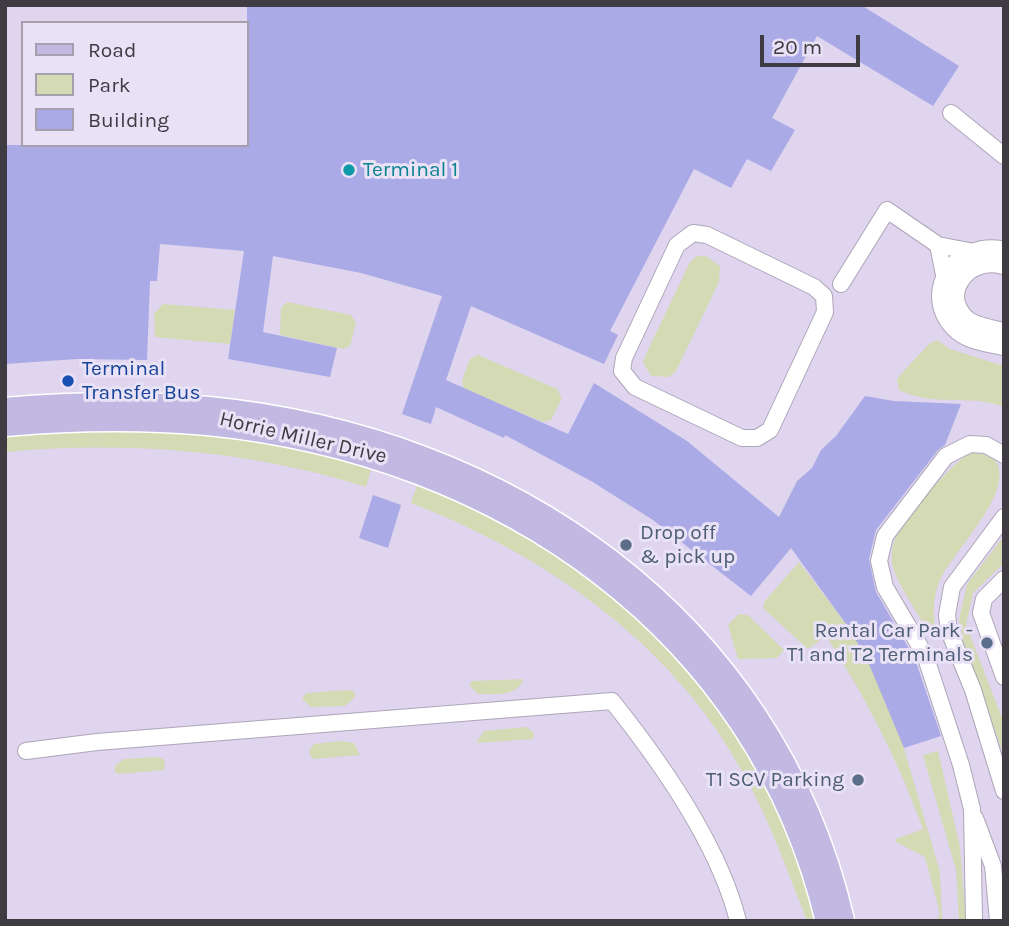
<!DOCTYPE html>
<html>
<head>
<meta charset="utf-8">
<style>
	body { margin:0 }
	#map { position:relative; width:1009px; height:926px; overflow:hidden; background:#e9e1f5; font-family:Karla,sans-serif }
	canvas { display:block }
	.frame { position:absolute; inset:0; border:7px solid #3e3b43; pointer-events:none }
	.legend { position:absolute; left:21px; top:21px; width:228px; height:126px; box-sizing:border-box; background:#e9e1f5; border:2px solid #a59fae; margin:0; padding:9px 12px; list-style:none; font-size:21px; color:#3e3b43 }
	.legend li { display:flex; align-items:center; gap:14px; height:35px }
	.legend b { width:35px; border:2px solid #a59fae }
	.scale { position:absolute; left:760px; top:35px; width:100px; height:32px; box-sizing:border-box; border:4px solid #3e3b43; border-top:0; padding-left:9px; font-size:21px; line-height:24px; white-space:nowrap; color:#3e3b43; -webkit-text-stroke:5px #e9e1f5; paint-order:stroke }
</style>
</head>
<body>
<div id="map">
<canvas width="1009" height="926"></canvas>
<div class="frame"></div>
<ul class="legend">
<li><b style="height:9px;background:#c1b9e1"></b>Road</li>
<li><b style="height:19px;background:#d4dab3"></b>Park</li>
<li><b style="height:19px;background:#aaaae6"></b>Building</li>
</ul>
<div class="scale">20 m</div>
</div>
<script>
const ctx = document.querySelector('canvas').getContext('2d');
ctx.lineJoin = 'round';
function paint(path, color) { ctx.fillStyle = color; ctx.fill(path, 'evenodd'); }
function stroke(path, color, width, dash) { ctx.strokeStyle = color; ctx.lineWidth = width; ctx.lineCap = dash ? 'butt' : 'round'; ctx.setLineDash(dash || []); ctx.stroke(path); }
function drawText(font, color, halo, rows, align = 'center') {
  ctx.font = font + ' Karla,sans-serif'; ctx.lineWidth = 6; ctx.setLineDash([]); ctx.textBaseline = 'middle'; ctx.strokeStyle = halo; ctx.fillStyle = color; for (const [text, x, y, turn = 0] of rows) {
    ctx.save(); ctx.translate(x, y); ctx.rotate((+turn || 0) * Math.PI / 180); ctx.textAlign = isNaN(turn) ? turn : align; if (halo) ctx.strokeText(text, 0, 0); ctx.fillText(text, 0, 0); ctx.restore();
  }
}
paint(new Path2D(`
	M5 5H1004V921H5ZM23 23H247V145H23Z`), '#dfd5ef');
paint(new Path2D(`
	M697 256H706L720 266 719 282 676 371 669 377 651 376 643 362 647 352 690 262Z
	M287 302 351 315 356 323 350 346 343 349 280 335 281 308Z
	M163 304 235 310 230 344 155 337 154 314Z
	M937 340 950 349 1004 366V407C970 393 935 408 899 390L897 380 900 375 930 343Z
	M478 355 557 389 562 398 551 420 543 422 464 389 462 381 470 359Z
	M93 428C187 433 281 439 371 470L366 487C248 450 128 441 5 452V434Z
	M971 453C982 453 993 455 998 465 1009 499 954 550 940 580 933 596 932 615 936 632L929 635C920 614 896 584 892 563 891 557 892 548 894 542 901 523 953 460 971 453Z
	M417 486C468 506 518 528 565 558 657 618 727 708 776 805 794 840 803 883 816 921H807C786 868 768 815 739 766 668 640 543 554 411 503Z
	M1004 536V563L973 593 966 625 1004 723V756L964 644 959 620 967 584Z
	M799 562 846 624 866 657 898 728 940 872 942 921H936L940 914 925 857 896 842V839L923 829C898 760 866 698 826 636L808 649 763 608 765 601Z
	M739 614 748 615 784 650 777 658 738 659 728 625Z
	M523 679C518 697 494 694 478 694L469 685 472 681Z
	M349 690 355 692V697L345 706 311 707 302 699 306 693Z
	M526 727 534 733 533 739 476 743 484 731Z
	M340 741 354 743 360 755 312 759 309 751 314 744Z
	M938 751 960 847 966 921H959L956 870 923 755Z
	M158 757 165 760 164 770 119 774 114 771 116 765 124 759Z`), '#d4dab3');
paint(new Path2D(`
	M247 5H861L959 66 933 106 817 36 772 118 795 130 771 171 747 159 731 188 694 169 610 331 618 335 604 364 471 306 446 380 568 434 594 383 687 441 779 517 797 481 812 468 821 450 836 436 865 396 894 401 961 404 945 445 938 450 876 530 869 559 876 592 915 659 941 736 904 748 866 657 846 624 791 548 751 596 653 520 591 481 505 435 504 438 436 407 431 424 402 414 442 296 361 273 273 256 263 332 337 348 330 377 228 359 244 251 160 244 157 281H150L147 360 77 359 5 364V145H247Z
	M373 495 401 505 388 548 359 538Z`), '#aaaae6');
const lane = new Path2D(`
	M951 113 1004 156
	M693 233 707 235 814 287 824 296 825 312 770 430 757 438H742L635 387 622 371 624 358 677 245Z
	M841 284 887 210 938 245
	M946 285 938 245 979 253
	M1004 517 952 587 947 615 949 631 973 690 1004 791
	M1004 579 984 599 981 613 1004 677
	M26 751 97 742 612 701C660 761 719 845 738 921
	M975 818 993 866 998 921
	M974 921 972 809 961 765 925 655 885 587 879 561 885 536 946 456 970 444 986 445 1004 455`);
const street = new Path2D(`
	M1004 258C962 247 928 294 962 325 973 334 990 336 1004 339`);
const primary = new Path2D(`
	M5 417C73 411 140 410 208 416 503 445 765 623 835 921`);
stroke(lane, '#ada5b8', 18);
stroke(street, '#ada5b8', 34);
stroke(primary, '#fff', 41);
stroke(lane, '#fff', 16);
stroke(street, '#fff', 32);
stroke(primary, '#c1b9e1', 38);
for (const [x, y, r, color] of [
	[349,170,7,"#0f9aa8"],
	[68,381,7,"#1a4fb4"],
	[626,545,7,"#5c6f8a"],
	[987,643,7,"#5c6f8a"],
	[858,780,7,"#5c6f8a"]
]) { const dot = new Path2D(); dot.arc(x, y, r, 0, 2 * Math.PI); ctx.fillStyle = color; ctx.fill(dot); stroke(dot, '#e9e1f5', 2.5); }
drawText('21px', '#0d838f', '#e9e1f5', [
	["Terminal 1",363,170]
], 'left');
drawText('21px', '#164399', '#e9e1f5', [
	["Terminal",82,369],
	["Transfer Bus",82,393]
], 'left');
drawText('21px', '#3e3b43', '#e9e1f5', [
	["Horrie Miller Drive",303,438,13]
]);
drawText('21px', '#4e5e75', '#e9e1f5', [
	["Drop off",640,533,"left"],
	["& pick up",640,557,"left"],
	["Rental Car Park -",973,631],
	["T1 and T2 Terminals",973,655],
	["T1 SCV Parking",844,780]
], 'right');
</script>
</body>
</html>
